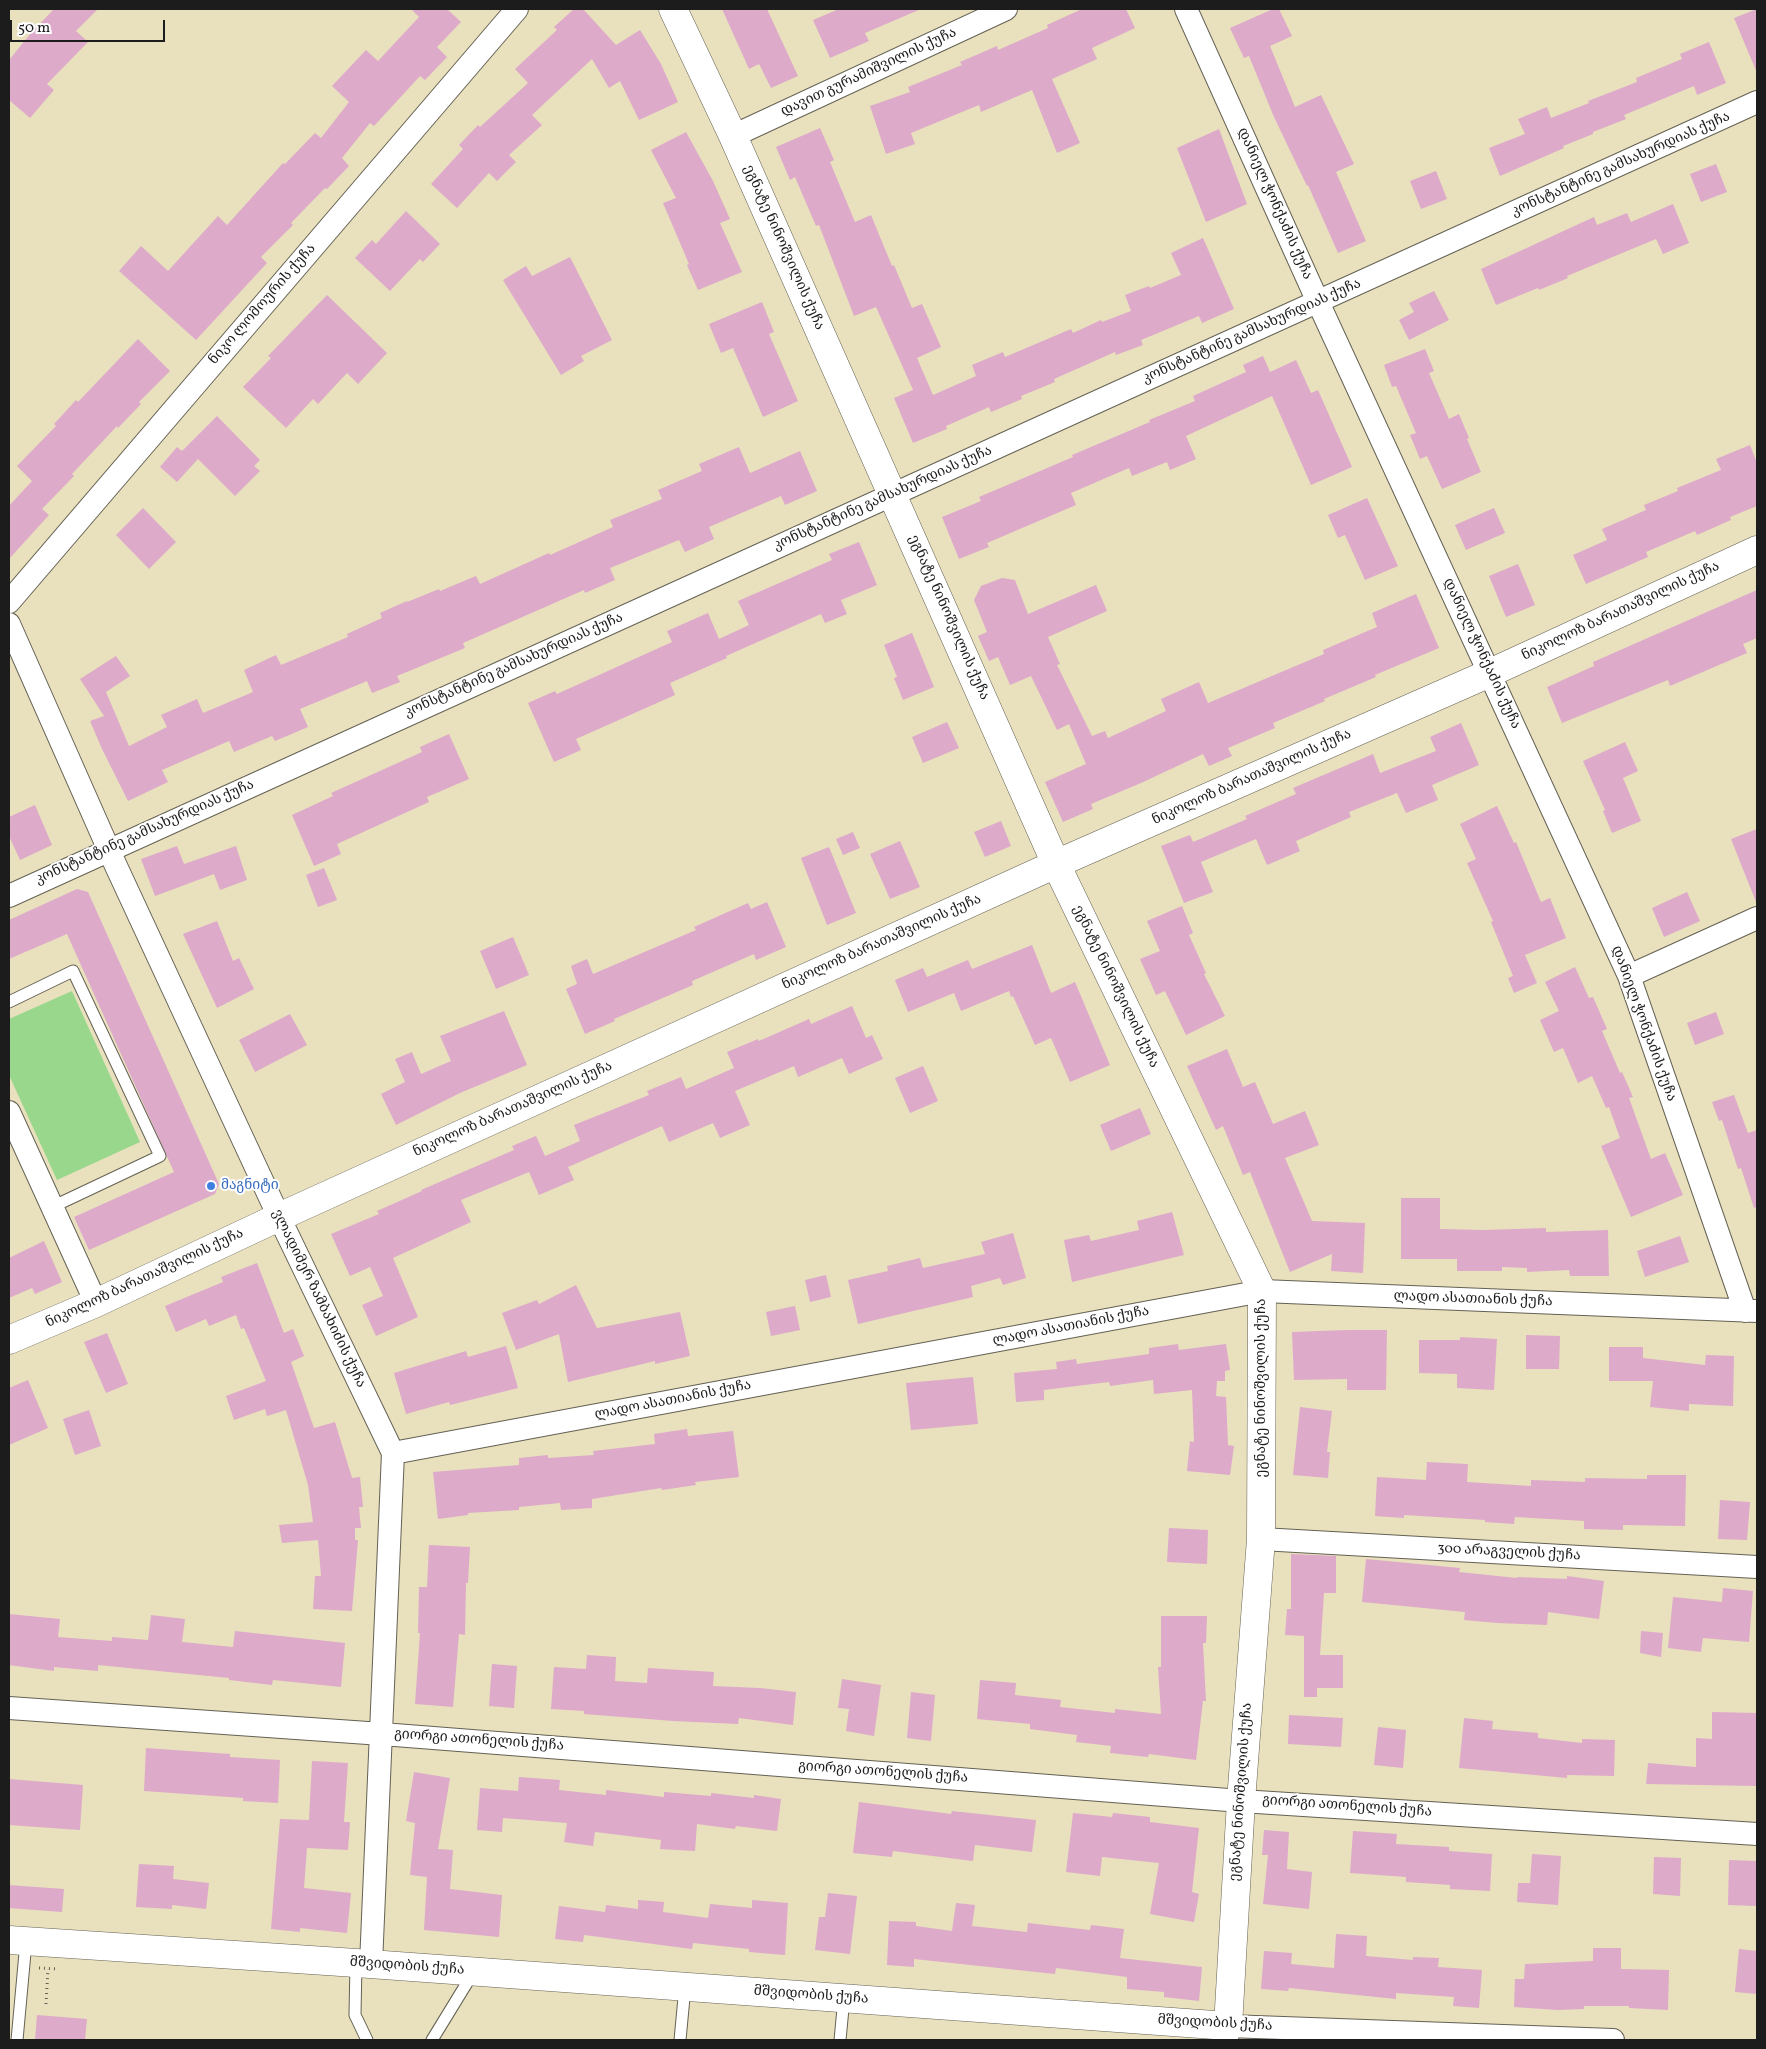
<!DOCTYPE html>
<html>
<head>
<meta charset="utf-8">
<style>
	body { margin:0 }
	#map { position:relative; width:1766px; height:2049px; overflow:hidden; background:#e9e0bd; font-family:Vollkorn,serif }
	canvas { display:block }
	.frame { position:absolute; inset:0; border:10px solid #1c1c1c; pointer-events:none }
	.scale { position:absolute; left:10px; top:20px; width:155px; height:22px; box-sizing:border-box; border:2px solid #1c1c1c; border-top:0; padding-left:6px; font-size:15px; line-height:18px; white-space:nowrap; color:#1c1c1c; -webkit-text-stroke:4px #fff; paint-order:stroke }
</style>
</head>
<body>
<div id="map">
<canvas width="1766" height="2049"></canvas>
<div class="frame"></div>
<div class="scale">50 m</div>
</div>
<script>
const ctx = document.querySelector('canvas').getContext('2d');
ctx.lineJoin = 'round';
function paint(path, color) { ctx.fillStyle = color; ctx.fill(path, 'evenodd'); }
function stroke(path, color, width, dash) { ctx.strokeStyle = color; ctx.lineWidth = width; ctx.lineCap = dash ? 'butt' : 'round'; ctx.setLineDash(dash || []); ctx.stroke(path); }
function drawText(font, color, halo, rows, align = 'center') {
  ctx.font = font + ' Vollkorn,"Noto Serif Georgian",serif'; ctx.lineWidth = 4; ctx.setLineDash([]); ctx.textBaseline = 'middle'; ctx.strokeStyle = halo; ctx.fillStyle = color; for (const [text, x, y, turn = 0] of rows) {
    ctx.save(); ctx.translate(x, y); ctx.rotate((+turn || 0) * Math.PI / 180); ctx.textAlign = isNaN(turn) ? turn : align; if (halo) ctx.strokeText(text, 0, 0); ctx.fillText(text, 0, 0); ctx.restore();
  }
}
paint(new Path2D(`
	M72 991 140 1142 57 1180 9 1075V1019Z`), '#99d78d');
paint(new Path2D(`
	M54 9H98L76 31 88 42 47 84 54 90 30 118 9 100V60L31 33Z
	M411 9H447L461 22 437 47 447 57 425 80 420 76 374 126 370 123 342 158 349 166 327 189 325 188 291 223 293 225 261 257 267 263 196 340 119 271 141 246 168 271 218 216 227 225 283 163 285 164 315 133 321 138 349 102 332 86 366 50 378 61 419 17Z
	M574 9H583L616 45 640 30 661 64 678 102 639 120 620 81 609 88 592 59 532 115 542 125 509 155 516 162 497 181 489 173 457 208 431 184 463 149 459 145 478 125 480 127 528 83 515 69 557 30 554 27Z
	M722 9H767L798 76 771 88 759 64 749 69Z
	M839 9H921L865 33 869 41 830 58 813 20Z
	M1082 9H1126L1135 28 1092 48 1097 59 1052 79 1080 143 1057 153 1032 90 981 112 979 105 911 133 915 144 886 154 870 106 910 92 908 87 962 65 960 62 997 46 998 50 1048 28 1047 25Z
	M1273 9H1279L1292 36 1270 46 1295 107 1321 95 1354 164 1336 172 1366 241 1338 253 1308 185 1307 186 1274 117 1249 56 1244 58 1230 28Z
	M1757 9V73L1734 18Z
	M1709 42 1726 83 1697 95 1694 86 1624 115 1626 119 1593 132V134L1563 146 1564 148 1500 176 1489 148 1525 134 1518 119 1547 107 1551 118 1589 103 1588 101 1637 82 1636 78 1682 59 1680 54Z
	M820 128 834 160 830 162 855 222 871 215 892 266 894 265 912 308 922 304 941 347 917 358 933 395 976 376 972 365 1003 352 1005 357 1071 329 1073 333 1101 320 1102 322 1131 311 1125 295 1149 286 1150 288 1181 275 1171 253 1203 238 1234 309 1202 323 1199 316 1141 340 1143 345 1116 355 1115 352 1054 379 1055 382 1021 396 1022 399 991 412 989 407 946 426 947 429 913 443 894 398 913 390 876 307 854 316 819 225 816 226 795 177 790 180 776 147Z
	M1219 129 1247 204 1206 222 1177 148Z
	M686 132 713 181 730 219 720 223 742 272 698 290 687 265 689 264 663 203 676 198 651 150Z
	M1716 164 1727 192 1701 202 1690 174Z
	M1436 171 1447 199 1421 209 1410 181Z
	M1673 204 1689 243 1663 254 1656 239 1567 276 1568 278 1539 290 1538 288 1496 305 1481 269 1594 217 1597 225 1627 213 1631 222Z
	M406 211 440 244 423 262 420 259 390 291 355 258 372 240 376 244Z
	M570 257 612 340 581 356 584 361 561 375 503 280 526 266 532 276Z
	M1434 291 1449 320 1409 340 1399 320 1414 312 1409 303Z
	M327 295 387 353 358 384 347 373 318 404 313 399 286 428 243 387 271 358 268 356Z
	M762 302 774 332 769 334 798 401 763 417 733 348 721 353 709 324Z
	M138 339 170 371 139 402 141 404 118 428 117 426 72 474 74 476 42 509 49 515 9 559V506L32 481 17 466 56 426 54 424 76 400 78 402Z
	M1425 349 1434 371 1429 373 1449 419 1459 414 1469 438 1467 439 1481 472 1442 489 1427 456 1420 459 1410 435 1416 433 1396 386 1392 387 1384 365Z
	M1263 356 1270 372 1296 360 1311 393 1318 390 1352 467 1311 485 1272 396 1186 436 1196 459 1170 470 1167 462 1132 476 1129 468 1071 493 1076 505 987 543 989 547 959 559 942 517 981 501 979 497 1073 457 1072 455 1150 422 1149 420 1195 401 1193 396 1246 372 1243 365Z
	M217 416 260 460 254 466 260 471 235 496 198 459 177 482 160 467 177 447 182 451Z
	M1750 445 1757 463V506L1730 517 1731 520 1697 535 1695 531 1646 552 1648 557 1586 584 1573 555 1607 540 1602 529 1646 510 1644 505 1678 491 1677 488 1721 470 1716 459Z
	M739 447 750 473 800 451 817 491 785 505 781 496 709 527 714 539 685 552 679 540 610 568 615 580 585 593 584 590 463 643 465 648 397 676 400 682 372 693 367 681 300 709 308 727 275 741 272 736 234 752 229 741 162 770 168 782 128 801 102 749 90 721 104 716 80 679 116 656 130 676 106 692 129 746 167 727 161 715 197 699 203 713 253 692 244 670 276 655 281 665 348 637 347 634 382 618 380 613 407 601V602L439 589 440 591 476 576 480 584 549 553 550 555 613 527 610 520 662 499 658 490 702 471 699 464Z
	M1367 498 1398 566 1365 580 1345 535 1338 538 1328 515Z
	M143 508 176 542 149 569 116 535Z
	M1494 508 1505 533 1466 550 1455 525Z
	M859 542 877 585 841 600 847 614 825 623 821 614 726 656 727 658 670 683 675 695 576 739 581 750 554 762 528 703 555 691 557 694 672 642 667 631 708 613 719 639 749 625 738 601 832 560 829 554Z
	M1518 564 1535 605 1506 617 1489 576Z
	M1002 578 1015 580 1028 614 1096 585 1107 611 1048 637 1060 664 1057 665 1092 736 1105 731 1108 738 1166 711 1161 699 1199 682 1208 703 1324 654 1323 650 1377 627 1372 613 1416 594 1439 648 1375 675 1376 677 1324 699 1325 701 1273 723 1275 728 1228 748 1232 756 1209 766 1203 754 1141 783 1091 804 1093 809 1063 822 1045 782 1086 764 1069 724 1057 730 1031 676 1010 685 998 657 989 661 978 636 987 632 974 600 981 586Z
	M1757 590V638L1743 644 1747 653 1670 686 1668 680 1562 723 1547 687 1594 666 1593 662Z
	M912 633 934 687 903 700 894 678 897 677 884 645Z
	M947 722 959 748 923 763 912 737Z
	M1461 723 1479 765 1432 785 1438 800 1406 813 1397 793 1349 812 1351 817 1296 841 1300 851 1267 865 1256 839 1201 862 1213 892 1184 903 1161 846 1190 835 1193 842 1247 819 1245 816 1296 794 1293 788 1373 754 1380 773 1436 751 1430 737Z
	M449 734 469 779 427 797 429 802 337 844 341 854 314 866 292 815 333 796 331 793 422 752 420 747Z
	M1625 742 1638 771 1623 778 1641 821 1612 833 1603 811 1605 810 1583 761Z
	M35 805 52 845 20 860 9 836V817Z
	M1497 806 1514 843 1516 842 1541 902 1550 898 1566 938 1525 955 1537 983 1514 993 1508 978 1513 976 1491 922 1493 921 1467 863 1476 859 1460 824Z
	M1001 821 1011 846 985 857 974 832Z
	M1757 829V902H1756L1731 839Z
	M853 832 860 848 843 855 836 839Z
	M900 841 920 887 890 899 870 854Z
	M177 846 184 864 236 846 247 880 220 890 214 874 155 896 141 859Z
	M829 847 856 913 827 925 801 858Z
	M324 868 337 900 318 907 306 875Z
	M77 889 88 892 219 1184 215 1194 89 1250 74 1217 174 1172 67 934 9 959V920Z
	M1687 892 1700 921 1664 937 1652 908Z
	M767 902 786 947 756 960 754 954 692 981 693 985 614 1019 615 1021 585 1034 566 989 577 984 571 966 587 959 593 974 696 930 694 927 748 903 751 909Z
	M1182 906 1193 933 1189 935 1206 973 1204 974 1225 1016 1186 1035 1165 991 1156 995 1140 959 1160 951 1147 921Z
	M217 921 233 961 239 958 254 989 217 1008 183 934Z
	M513 937 529 975 496 989 480 951Z
	M1032 945 1051 993 1075 982 1110 1065 1070 1082 1051 1038 1035 1045 1013 996 1011 997 1009 991 961 1011 954 993 908 1012 895 980 923 968 927 977 968 960 972 969Z
	M1575 967 1589 998 1593 997 1607 1029 1602 1031 1620 1073 1622 1072 1633 1097 1629 1098 1651 1159 1665 1153 1683 1195 1631 1217 1601 1146 1620 1138 1609 1107 1606 1108 1592 1076 1578 1083 1563 1048 1554 1052 1540 1020 1559 1011 1545 982Z
	M852 1006 866 1038 872 1035 883 1059 849 1074 842 1058 798 1077 794 1066 735 1091 750 1125 720 1138 713 1123 669 1142 662 1126 568 1167 574 1180 539 1195 529 1172 461 1200 471 1222 393 1258 418 1317 376 1336 362 1305 383 1296 370 1267 350 1276 331 1234 379 1214 377 1211 422 1191 421 1190 514 1150 512 1146 536 1136 545 1156 580 1141 574 1125 649 1095 647 1091 681 1077 686 1089 734 1068 727 1052 758 1039 759 1041 809 1019 811 1024Z
	M504 1011 527 1065 460 1093 396 1125 381 1094 405 1082 395 1059 412 1052 421 1074 451 1061 440 1036Z
	M1716 1012 1724 1034 1695 1045 1687 1023Z
	M290 1014 307 1045 255 1072 239 1040Z
	M1227 1049 1243 1087 1255 1082 1273 1124 1305 1111 1319 1145 1285 1158 1312 1221 1365 1223 1363 1273 1331 1271 1332 1254 1290 1272 1250 1172 1243 1175 1223 1126 1216 1130 1187 1066Z
	M923 1066 938 1101 910 1113 895 1078Z
	M1734 1095 1748 1133 1757 1130V1207L1754 1208 1741 1168 1738 1169 1722 1120 1719 1121 1712 1102Z
	M1140 1108 1151 1134 1111 1151 1100 1125Z
	M1401 1198H1440V1229L1483 1230 1546 1228V1232L1608 1230 1609 1276H1570L1569 1270 1527 1272V1268L1502 1267V1271H1457V1259H1401Z
	M1172 1212 1184 1255 1072 1282 1064 1240 1089 1235 1091 1241 1139 1230 1137 1221Z
	M1013 1233 1026 1278 1003 1285 1000 1278 971 1286 973 1297 858 1324 848 1280 888 1271 887 1266 920 1258 923 1268 985 1254 981 1242Z
	M1680 1236 1689 1262 1645 1277 1637 1251Z
	M44 1241 62 1282 35 1294 32 1288 9 1298V1258Z
	M257 1263 284 1333 293 1329 304 1356 291 1362 314 1428 335 1422 352 1478 360 1477 363 1507H359L361 1528H355V1540H358L352 1611 313 1609 315 1576H321L318 1540 282 1543 279 1525 313 1522 308 1485 286 1410 267 1416 265 1409 234 1420 226 1396 266 1381 244 1328 241 1329 236 1315 209 1326 206 1319 176 1332 165 1306 223 1282 221 1277Z
	M826 1275 831 1297 810 1302 805 1280Z
	M576 1285 597 1328 680 1312 690 1356 655 1364V1361L568 1382 559 1334 516 1350 502 1313 537 1300 539 1304Z
	M795 1306 800 1330 771 1336 766 1312Z
	M1347 1330H1387L1386 1390H1347V1379L1294 1380 1292 1332Z
	M107 1333 128 1384 106 1393 84 1342Z
	M1526 1335 1560 1336 1559 1369H1526Z
	M1460 1337 1497 1339 1494 1390 1457 1388V1374L1419 1373V1340H1460Z
	M1178 1344 1179 1350 1226 1344 1230 1370 1225 1371V1381H1217L1216 1396 1226 1397 1228 1445 1234 1446 1230 1475 1187 1471 1190 1441 1194 1442 1192 1390 1154 1394 1153 1380 1110 1386 1109 1382 1044 1390V1400L1016 1402 1014 1373 1057 1369 1056 1362 1076 1359 1077 1364 1149 1354V1348Z
	M506 1346 518 1388 450 1405 449 1402 406 1414 394 1373 466 1351 468 1357Z
	M1609 1347H1643V1358L1705 1365 1706 1355 1734 1356 1733 1406 1689 1404V1411L1650 1407 1653 1381H1609Z
	M973 1377 978 1424 911 1430 906 1383Z
	M28 1380 48 1428 9 1445V1388Z
	M1300 1407 1332 1411 1327 1452H1330L1328 1478 1293 1475Z
	M89 1410 101 1446 75 1455 63 1419Z
	M687 1429 688 1436 733 1431 739 1477 695 1482 696 1485 662 1490 661 1488 592 1499V1508L561 1510 560 1503 519 1507V1510L468 1513V1515L438 1519 433 1472 519 1465V1458L548 1455V1458L594 1455 593 1451 655 1444 654 1434Z
	M1427 1462 1468 1464 1467 1482 1531 1486V1480L1585 1482V1478L1647 1479V1475H1686L1685 1526 1623 1525V1530L1584 1529V1521L1515 1517 1514 1524 1485 1522V1520L1404 1515V1518L1375 1516 1377 1477 1426 1480Z
	M1720 1500 1750 1502 1747 1540 1718 1539Z
	M1169 1528 1208 1530 1207 1564 1167 1562Z
	M429 1545 470 1547 468 1583H466L465 1635 459 1634 453 1707 415 1704 420 1633H418L419 1587H427Z
	M1291 1554 1336 1556V1593H1324L1320 1655H1343V1688H1317V1697H1304V1636L1285 1635 1287 1609H1291Z
	M1366 1559 1460 1568 1459 1572 1517 1578V1577L1567 1579V1576L1604 1581 1599 1619 1548 1612 1547 1625 1497 1623 1464 1620 1465 1612 1362 1602Z
	M1723 1588 1753 1591 1749 1642 1703 1638 1701 1652 1668 1648 1673 1597 1722 1602Z
	M9 1614 60 1619 58 1637 112 1641V1637L148 1640 151 1615 185 1619 182 1642 233 1647 235 1631 345 1643 341 1687 273 1680 272 1685 229 1680V1678L98 1665V1671L54 1667V1671L9 1665Z
	M1161 1616H1207L1206 1643H1203L1206 1701H1203L1196 1760 1149 1754 1148 1757 1110 1753 1111 1746 1076 1742 1077 1735 1030 1729V1724L977 1719 980 1680 1016 1683 1015 1695 1061 1700 1060 1707 1115 1713V1709L1161 1714 1158 1667H1161Z
	M1641 1631 1663 1633 1661 1657 1640 1653Z
	M587 1655 616 1657 615 1681 647 1683 648 1668 714 1672 713 1686 760 1688 796 1692 793 1725 739 1718 738 1724 673 1721 584 1714V1711L551 1709 554 1667 586 1669Z
	M492 1664 517 1666 514 1708 489 1706Z
	M842 1679 881 1685 874 1736 846 1731 849 1709 838 1708Z
	M911 1692 935 1695 931 1741 907 1738Z
	M1712 1712 1757 1713V1786L1646 1784 1648 1763 1696 1767V1738L1712 1739Z
	M1289 1715 1343 1718 1341 1747 1288 1744Z
	M1464 1718 1493 1721 1492 1729 1538 1733V1738L1582 1743V1739L1615 1740 1614 1776 1567 1775V1778L1459 1768Z
	M1378 1727 1406 1730 1403 1768 1374 1765Z
	M146 1748 230 1754V1757L280 1760 278 1803 243 1801V1798L144 1791Z
	M312 1761 348 1763 344 1822H350L348 1850 307 1848 304 1888 351 1893 347 1933 300 1928V1932L271 1929 280 1819 309 1820Z
	M414 1772 450 1778 438 1849 453 1850 450 1889 502 1895 499 1937 424 1930 427 1877 410 1875 415 1823 406 1821Z
	M519 1777 560 1780 559 1790 606 1795V1790L664 1797V1792L711 1796V1793L754 1798V1795L781 1799 777 1831 736 1826 735 1829 697 1824 695 1851 660 1849 661 1840 595 1832 593 1846 564 1842 567 1823 503 1818 502 1832 477 1830 480 1788 518 1791Z
	M9 1779 83 1785 80 1830 9 1825Z
	M859 1802 951 1814 952 1811 1036 1820 1032 1852 975 1845 973 1861 893 1851 892 1857 853 1853Z
	M1073 1813 1112 1817 1113 1813 1150 1817V1822L1199 1828 1192 1892 1199 1894 1194 1922 1150 1914 1159 1863 1102 1857 1100 1876 1066 1872Z
	M1264 1830 1289 1832 1287 1869 1312 1872 1309 1909 1263 1904 1268 1855H1262Z
	M1353 1831 1397 1834 1396 1844 1449 1847V1851L1492 1854 1490 1891 1450 1889V1885L1406 1882V1877L1350 1873Z
	M1532 1854 1561 1856 1558 1905 1517 1902 1518 1883H1530Z
	M1654 1857 1681 1858 1680 1896 1653 1894Z
	M1729 1860 1757 1861V1906L1728 1905Z
	M139 1864 174 1866 173 1879 209 1883 206 1909 172 1905V1909L136 1907Z
	M9 1885 64 1889 62 1912 9 1908Z
	M828 1893 857 1896 850 1954 815 1950 819 1917H825Z
	M638 1900 664 1902 663 1912 708 1918 710 1904 752 1908V1900L788 1903 785 1955 749 1952V1949L693 1943 692 1949 584 1935 583 1942 555 1939 559 1906 605 1912 606 1905 638 1909Z
	M956 1903 975 1905 972 1926 1027 1932 1028 1923 1090 1930 1091 1925 1124 1929 1120 1958 1202 1967 1199 2001 1164 1997V1992L1127 1989V1977L1056 1968 1055 1974 914 1959V1967L887 1965 889 1921 916 1922V1926L952 1931Z
	M1336 1934 1367 1936 1366 1956 1413 1960V1957L1439 1958 1438 1967 1482 1970 1479 2008 1453 2006 1454 1997 1396 1993V1999L1289 1988 1288 1991 1261 1989 1264 1951 1292 1953 1291 1964 1334 1968Z
	M1593 1948H1621V1969L1669 1970 1668 2010 1629 2008V2006H1584V2009L1557 2010 1514 2007 1515 1979H1524L1525 1964 1593 1961Z
	M1739 1949 1757 1951V1994L1735 1992Z
	M37 2015 87 2019 85 2040H35Z`), '#ddaaca');
const service = new Path2D(`
	M9 1002 73 971 160 1156 52 1207
	M356 1963 355 2015 367 2040
	M17 2040 26 1942
	M432 2040 473 1973
	M680 2040 685 1987
	M840 2040 844 1998`);
const minor = new Path2D(`
	M1186 9 1318 302 1629 976 1745 1311
	M733 136 1006 9
	M9 602 517 9
	M9 624 116 866 279 1217 393 1453 371 1964
	M9 896 1757 102
	M1629 976 1757 918
	M9 1112 96 1303
	M393 1453 1262 1291 1757 1311
	M1261 1539 1757 1567
	M9 1708 382 1734 1241 1801 1757 1834
	M1227 2040 1228 2026 1613 2040`);
const tertiary = new Path2D(`
	M9 1340 96 1303 279 1217 1056 864 1490 673 1757 550
	M9 1940 356 1963 1228 2026 1241 1801 1261 1539 1262 1291 1056 864 733 136 673 9`);
stroke(service, '#646154', 13);
stroke(minor, '#646154', 24);
stroke(tertiary, '#646154', 29);
stroke(new Path2D(`
	M39 1968 58 1969
	M46 2004 48 1969`), '#646154', 3, [1, 4]);
stroke(service, '#fff', 11);
stroke(minor, '#fff', 22);
stroke(tertiary, '#fff', 28);
for (const [x, y, r, color] of [
	[211,1186,5,"#3f7fe0"]
]) { const dot = new Path2D(); dot.arc(x, y, r, 0, 2 * Math.PI); ctx.fillStyle = color; ctx.fill(dot); stroke(dot, '#fff', 2); }
drawText('14px', '#1c1c1c', '#fff', [
	["დავით გურამიშვილის ქუჩა",869,73,-25],
	["კონსტანტინე გამსახურდიას ქუჩა",1621,165,-24],
	["დანიელ ჭონქაძის ქუჩა",1274,204,66],
	["ეგნატე ნინოშვილის ქუჩა",783,248,66],
	["ნიკო ლომოურის ქუჩა",263,305,-49],
	["კონსტანტინე გამსახურდიას ქუჩა",1252,332,-24],
	["კონსტანტინე გამსახურდიას ქუჩა",883,499,-24],
	["ნიკოლოზ ბარათაშვილის ქუჩა",1621,612,-25],
	["ეგნატე ნინოშვილის ქუჩა",948,618,66],
	["დანიელ ჭონქაძის ქუჩა",1481,654,65],
	["კონსტანტინე გამსახურდიას ქუჩა",514,666,-24],
	["ნიკოლოზ ბარათაშვილის ქუჩა",1252,778,-24],
	["კონსტანტინე გამსახურდიას ქუჩა",145,833,-24],
	["ნიკოლოზ ბარათაშვილის ქუჩა",882,943,-24],
	["ეგნატე ნინოშვილის ქუჩა",1115,987,64],
	["დანიელ ჭონქაძის ქუჩა",1643,1024,70],
	["ნიკოლოზ ბარათაშვილის ქუჩა",513,1110,-24],
	["ნიკოლოზ ბარათაშვილის ქუჩა",145,1279,-25],
	["ვლადიმერ ზამბახიძის ქუჩა",318,1299,64],
	["ლადო ასათიანის ქუჩა",1473,1300,2],
	["ლადო ასათიანის ქუჩა",1071,1327,-11],
	["ეგნატე ნინოშვილის ქუჩა",1262,1388,-90],
	["ლადო ასათიანის ქუჩა",673,1401,-11],
	["300 არაგველის ქუჩა",1509,1553,3],
	["გიორგი ათონელის ქუჩა",479,1741,4],
	["გიორგი ათონელის ქუჩა",883,1773,4],
	["ეგნატე ნინოშვილის ქუჩა",1242,1792,-86],
	["გიორგი ათონელის ქუჩა",1347,1807,4],
	["მშვიდობის ქუჩა",407,1967,4],
	["მშვიდობის ქუჩა",811,1996,4],
	["მშვიდობის ქუჩა",1215,2024,3]
]);
drawText('14px', '#366cbe', '#fff', [
	["მაგნიტი",221,1186]
], 'left');
</script>
</body>
</html>
